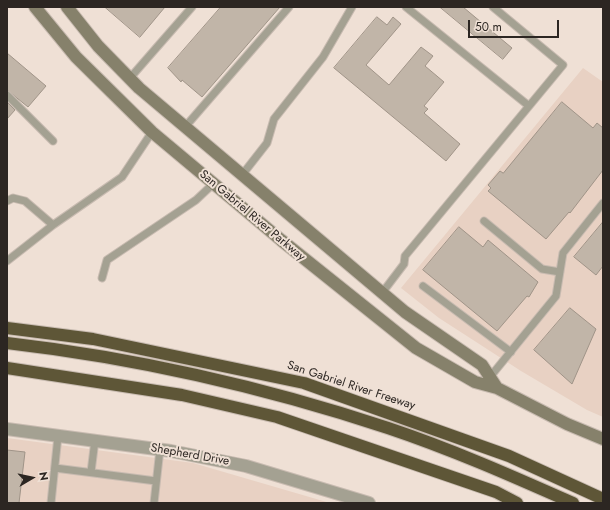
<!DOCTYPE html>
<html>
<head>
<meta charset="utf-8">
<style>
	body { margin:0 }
	#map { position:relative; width:610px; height:510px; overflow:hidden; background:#efe0d5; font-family:Jost,sans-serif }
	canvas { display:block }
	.frame { position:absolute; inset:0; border:8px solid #2c2622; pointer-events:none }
	.north { position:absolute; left:12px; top:458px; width:40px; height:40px; -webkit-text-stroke:3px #efe0d5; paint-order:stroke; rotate:81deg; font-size:11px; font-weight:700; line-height:16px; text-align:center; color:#2c2622 }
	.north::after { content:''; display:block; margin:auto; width:14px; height:18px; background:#2c2622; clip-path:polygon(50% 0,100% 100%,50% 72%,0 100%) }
	.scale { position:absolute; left:468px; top:20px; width:91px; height:18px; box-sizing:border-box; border:2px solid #2c2622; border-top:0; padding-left:5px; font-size:12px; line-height:14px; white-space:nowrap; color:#2c2622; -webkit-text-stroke:3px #efe0d5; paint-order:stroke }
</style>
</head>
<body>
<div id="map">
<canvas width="610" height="510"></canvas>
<div class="frame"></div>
<div class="north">N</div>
<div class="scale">50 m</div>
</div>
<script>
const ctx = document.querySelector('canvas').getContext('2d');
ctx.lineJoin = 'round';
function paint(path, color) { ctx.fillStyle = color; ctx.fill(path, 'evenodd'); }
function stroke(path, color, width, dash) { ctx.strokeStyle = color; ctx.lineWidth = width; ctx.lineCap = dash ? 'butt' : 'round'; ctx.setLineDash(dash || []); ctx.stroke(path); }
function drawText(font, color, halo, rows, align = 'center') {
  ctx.font = font + ' Jost,sans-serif'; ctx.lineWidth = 4; ctx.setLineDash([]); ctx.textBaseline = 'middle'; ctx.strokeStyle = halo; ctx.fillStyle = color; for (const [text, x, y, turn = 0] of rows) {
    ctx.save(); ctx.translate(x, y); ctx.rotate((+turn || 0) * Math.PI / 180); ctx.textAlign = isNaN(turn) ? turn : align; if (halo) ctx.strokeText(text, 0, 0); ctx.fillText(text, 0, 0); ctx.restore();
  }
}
paint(new Path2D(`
	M583 68 603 82V417L587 410 521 371 439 318 401 288Z
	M7 438 193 463 330 503H7Z`), '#e8d1c3');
const building = new Path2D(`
	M105 7H165L140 37Z
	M221 7H280L202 97 182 80 181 82 168 68Z
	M440 7H463L512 48 503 59Z
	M377 17 387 25 393 17 401 24 366 65 389 85 421 47 433 56 425 66 444 82 424 106 428 109 424 113 460 144 446 161 334 68Z
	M7 53 46 86 28 107 7 90Z
	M7 102 15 110 7 119Z
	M562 102 593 128 597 123 603 128V170L570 213 569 212 546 239 488 191 491 188 488 185 500 171 503 173Z
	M603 222V266L596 275 574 257Z
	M459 227 483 247 488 240 538 282 529 297 527 296 497 331 423 270Z
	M570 308 596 329 572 384 534 350Z
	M7 450 25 452 19 503H7Z`);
paint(building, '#c1b5a8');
stroke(building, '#a09488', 1);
const lane = new Path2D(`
	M406 7 529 106
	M130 78 192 7
	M7 95 53 141
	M185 127 289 7
	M242 175 267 143 274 119 323 57 352 7
	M7 201 13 198 25 201 53 225
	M484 221 542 269 560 272
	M7 261 53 225 122 177 152 132
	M102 278 107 260 196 200 213 184
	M423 286 511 352
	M382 293 404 264 405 256 563 65 493 7
	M490 377 556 296 563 253 603 203
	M55 468 156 481
	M91 472 95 440
	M51 503 58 436
	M154 503 160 449`);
const street = new Path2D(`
	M7 429 171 451 246 466 369 503`);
const secondary = new Path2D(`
	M35 7 76 57 152 132 281 240 416 348 475 382 497 388 567 424 603 439
	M67 7 98 46 139 88 405 312 482 365 497 388`);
const highway = new Path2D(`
	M7 328 93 339 304 383 509 456 603 499
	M7 343C137 358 264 387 388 428 451 449 512 476 573 503
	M7 368 182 395 277 417 496 492 517 503`);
stroke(lane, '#c8bbb1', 9);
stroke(street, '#c8bbb1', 14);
stroke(secondary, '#c8bbb1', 14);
stroke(highway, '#c8bbb1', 14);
stroke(lane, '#a4a192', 7);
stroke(street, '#a4a192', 12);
stroke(secondary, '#86816b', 12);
stroke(highway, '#5e5637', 12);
drawText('12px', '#2c2622', '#efe0d5', [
	["San Gabriel River Parkway",252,216,40],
	["San Gabriel River Freeway",351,386,18],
	["Shepherd Drive",190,455,10]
]);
</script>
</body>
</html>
